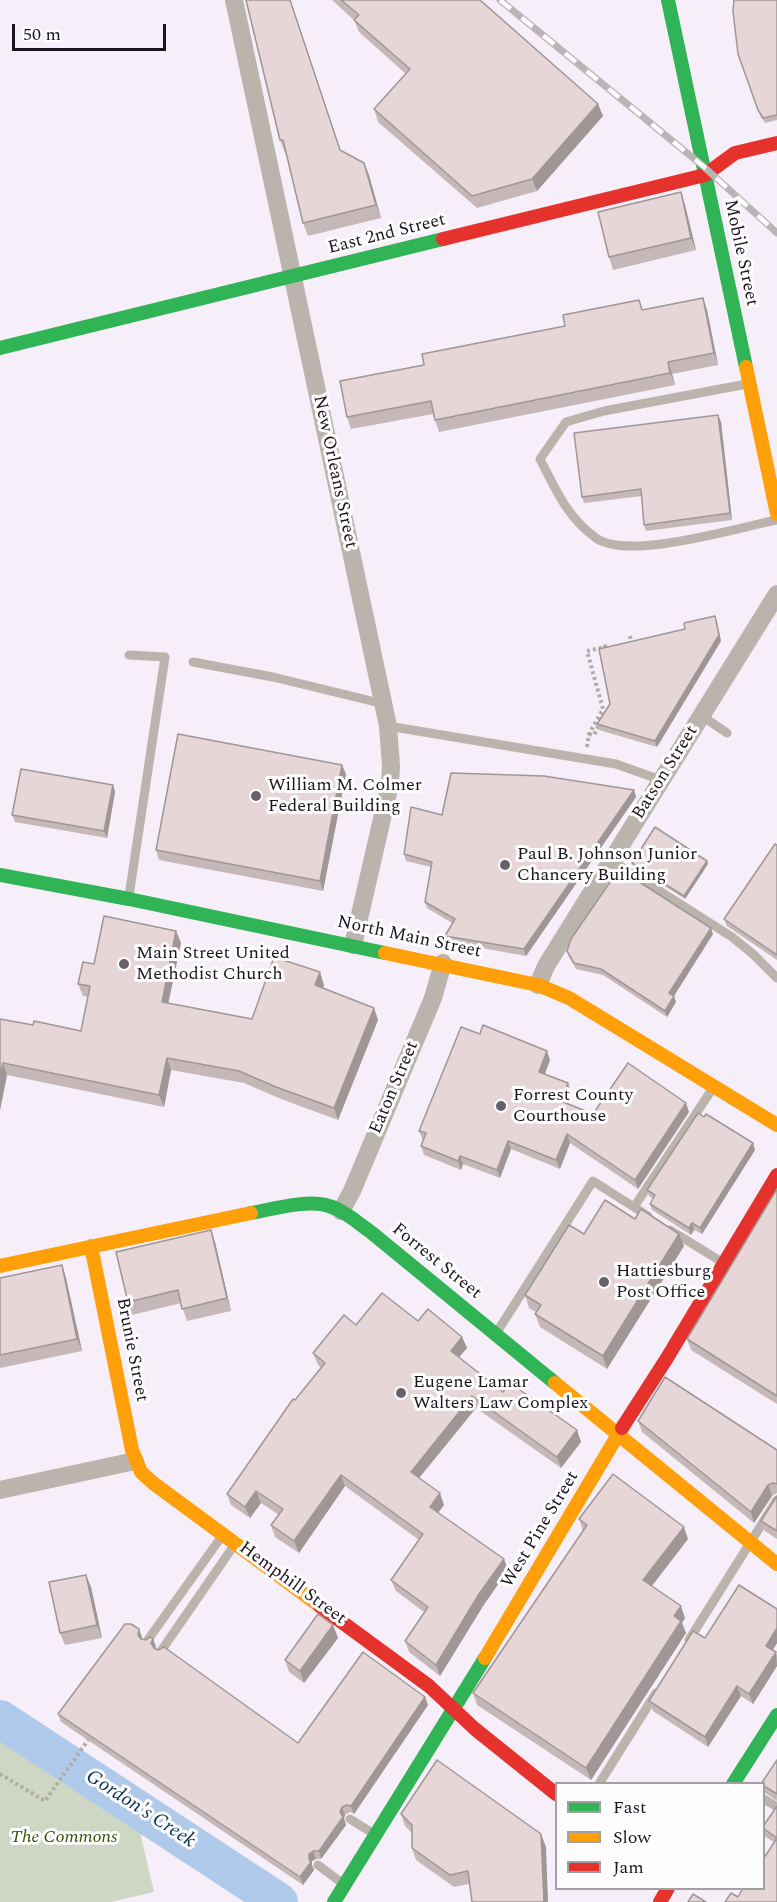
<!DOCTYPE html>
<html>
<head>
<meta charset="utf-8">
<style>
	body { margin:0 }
	#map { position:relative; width:777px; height:1902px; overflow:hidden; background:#f6eef9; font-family:Spectral,serif }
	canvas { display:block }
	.legend { position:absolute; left:555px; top:1782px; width:210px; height:108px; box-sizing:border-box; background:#fdfdfd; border:2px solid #a3a0a4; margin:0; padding:8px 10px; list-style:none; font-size:18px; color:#1b141e }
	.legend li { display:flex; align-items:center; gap:12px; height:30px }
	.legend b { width:30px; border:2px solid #a3a0a4 }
	.scale { position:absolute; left:12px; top:24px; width:154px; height:27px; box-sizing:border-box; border:3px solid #1b141e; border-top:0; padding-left:8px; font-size:18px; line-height:21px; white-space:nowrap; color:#1b141e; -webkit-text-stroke:4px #fdfdfd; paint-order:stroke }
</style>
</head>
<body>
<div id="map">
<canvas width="777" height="1902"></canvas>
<ul class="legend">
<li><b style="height:8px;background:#30b455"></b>Fast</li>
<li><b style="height:8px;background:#ff9f0a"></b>Slow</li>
<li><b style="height:8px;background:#e5322d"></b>Jam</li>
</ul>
<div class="scale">50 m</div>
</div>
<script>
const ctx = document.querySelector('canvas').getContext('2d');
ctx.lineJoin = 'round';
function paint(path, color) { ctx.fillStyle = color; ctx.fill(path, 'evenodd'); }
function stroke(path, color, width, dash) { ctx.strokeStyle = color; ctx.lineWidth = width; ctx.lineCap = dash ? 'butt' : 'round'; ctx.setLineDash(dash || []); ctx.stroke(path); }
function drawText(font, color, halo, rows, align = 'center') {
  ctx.font = font + ' Spectral,serif'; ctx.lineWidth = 6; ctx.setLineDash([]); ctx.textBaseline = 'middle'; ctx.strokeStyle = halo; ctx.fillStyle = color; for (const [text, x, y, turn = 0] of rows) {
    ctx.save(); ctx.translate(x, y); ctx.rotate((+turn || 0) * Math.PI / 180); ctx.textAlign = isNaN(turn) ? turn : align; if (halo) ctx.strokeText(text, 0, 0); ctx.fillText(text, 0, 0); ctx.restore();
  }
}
paint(new Path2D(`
	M0 1719 134 1806 154 1892 110 1902H0Z`), '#ced7c3');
stroke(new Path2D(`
	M0 1719 279 1902`), '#afcaea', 38);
stroke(new Path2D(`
	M630 636 632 647
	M589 734 594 735 599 725
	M587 747 589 734 603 709 587 651 605 647V644
	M0 1774 45 1801 88 1740`), '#b1aca7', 4, [3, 3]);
stroke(new Path2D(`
	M747 384 604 411 566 422 540 459C555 488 568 519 596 538 628 561 737 528 777 520
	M129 655 165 657 129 896
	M193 662 273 677 384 704
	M702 716 727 733
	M388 726 616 764 661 780
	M611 860 732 937 753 954 777 978
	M634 1207 713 1088
	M670 1230 722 1262
	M497 1332 593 1181 648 1216
	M689 1640 777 1500
	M147 1641 222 1536
	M161 1651 235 1544
	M599 1784 656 1693
	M764 1799 777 1807
	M350 1819 374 1834
	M318 1865 342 1883`), '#bab4ac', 9);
stroke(new Path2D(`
	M234 0 388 726 391 766 390 784 353 945
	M538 985 546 966 777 594
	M341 1211 352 1191 433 998 443 963
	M0 1490 135 1461`), '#bab4ac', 18);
stroke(new Path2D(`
	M668 0 746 367
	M0 348 443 239
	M0 875 129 899 385 953
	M251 1213C273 1209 308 1199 329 1206 345 1211 358 1223 372 1233L555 1383
	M733 1784 777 1715
	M334 1902 485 1658`), '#30b455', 14);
stroke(new Path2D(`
	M746 367 777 514
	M385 953 538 985 569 998 777 1125
	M91 1246 132 1450 141 1472 153 1483 320 1606
	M0 1266 251 1213
	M555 1383 777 1564
	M485 1658 622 1428`), '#ff9f0a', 14);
stroke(new Path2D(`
	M443 239 705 175 735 153 777 143
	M622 1428 667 1358 777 1175
	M320 1606 429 1686 475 1729 556 1794
	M660 1902 668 1888`), '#e5322d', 14);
const rail = new Path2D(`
	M500 0 703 166 777 233`);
stroke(rail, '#bab4b6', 7);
stroke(rail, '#fdfdfd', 4.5, [14]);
paint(new Path2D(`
	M246 0 340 151 364 163 369 175 381 218 308 236 303 223 286 152 285 153 280 140Z
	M332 0H480L598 104 603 116 537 191 477 208 378 122 374 109 406 74 359 32 354 20Z
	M777 0V120L765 123 760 115 738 54Z
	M681 192 685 205 696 250 613 270 609 257Z
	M703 298 707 310 718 365 672 374 675 385 439 432 433 414 351 429 347 417 424 365 643 310Z
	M718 415 721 422 732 520 646 531 644 525 642 496 584 503 582 497Z
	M717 622 721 641 657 747 599 730 597 724Z
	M346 774 323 891 159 860 156 850Z
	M113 785 115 792 107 838 15 822 12 815Z
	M634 790 636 797 526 956 448 942 445 936 452 923 427 908 425 902 431 867 406 861 404 854 442 815Z
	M777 845V960L727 926 724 919Z
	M707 861 708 864 685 899 633 866 632 863Z
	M176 931 181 943 168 1003 252 1019 324 985 323 988 374 1008 378 1020 338 1120 281 1099 244 1083 171 1070 164 1107 7 1075 0 1110V1019L33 1025 81 1031 88 997 83 996 78 984 94 964Z
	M713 934 674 996 676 1002 667 1017 603 975 576 969 569 957 567 951Z
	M550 1060 545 1074 571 1092 566 1103 593 1114 689 1112 638 1189 570 1143 560 1169 511 1149 500 1178 463 1164 461 1170 424 1155 421 1146 423 1140 419 1131Z
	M704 1117 753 1143 755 1150 702 1234 694 1230 691 1235 652 1210 650 1204 653 1199 649 1196 647 1190Z
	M777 1189V1404L691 1350 687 1339Z
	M635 1219 684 1246 607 1369 540 1327 535 1314 536 1312 529 1308 525 1295 584 1234Z
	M215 1242 231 1311 187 1321 181 1303 132 1315 128 1302Z
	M0 1278H66L82 1351 0 1368Z
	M418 1321 462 1337 467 1348 459 1357 503 1392 577 1430 581 1442 561 1468 476 1408 419 1478 444 1505 438 1513 504 1559 508 1570 483 1606 440 1676 409 1652 405 1641 424 1612 396 1591 391 1580 419 1540 345 1486 299 1553 275 1537 271 1525 279 1515 261 1503 250 1518 231 1505 227 1494 295 1400 321 1368 318 1365 313 1353 356 1325Z
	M638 1421 777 1450V1493L772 1496 754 1523 642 1432Z
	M777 1496V1539L765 1531 761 1521Z
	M579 1519 688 1539 652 1586 685 1618 682 1623 686 1633 591 1780 477 1705 473 1693 583 1531Z
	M91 1587 102 1638 65 1645 60 1633Z
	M777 1609V1643L773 1650 776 1652 777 1655V1666L753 1704 741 1696 708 1747 653 1711 649 1701 705 1638Z
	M333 1625 338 1638 304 1683 289 1672 285 1660Z
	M142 1637 141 1639H153L156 1647 155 1649 298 1743 425 1697 428 1705 354 1814 350 1812 345 1815 344 1818 346 1825 321 1859H316L312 1861V1865L314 1870 303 1885 61 1722 58 1714Z
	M777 1760V1801L764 1792V1784Z
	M777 1806V1902L774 1842 764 1836V1825Z
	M401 1814 546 1847 469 1884 454 1887 416 1860 412 1848V1833L405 1826Z`), '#c6b8b9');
paint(new Path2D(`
	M598 104 603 116 537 191 532 179Z
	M364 163 369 175 381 218 376 205Z
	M681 192 685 205 696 250 691 238Z
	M703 298 707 310 718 365 714 353Z
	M668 362 672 374 675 385 670 373Z
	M718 415 721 422 732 520 730 513Z
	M715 616 721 641 657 747 655 741Z
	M342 765 346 774 323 891 320 881Z
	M113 785 115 792 107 838 104 831Z
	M634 790 636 797 526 956 524 949Z
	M707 861 708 864 685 899 684 896Z
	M711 928 713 934 672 999 669 993Z
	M176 931 181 943 166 1014 162 1002Z
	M320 972 324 985 319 997 315 985Z
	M674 996 676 1002 667 1017 665 1011Z
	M374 1008 378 1020 338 1120 334 1108Z
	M547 1051 550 1060 542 1081 539 1072Z
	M167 1058 171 1070 164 1107 159 1095Z
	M3 1063 7 1075 0 1110V1076Z
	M568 1083 571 1092 564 1110 561 1101Z
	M686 1103 689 1112 638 1189 635 1180Z
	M567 1134 570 1143 560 1169 556 1160Z
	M508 1141 511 1149 500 1178 497 1170Z
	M753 1143 755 1150 702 1234 700 1228Z
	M460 1156 463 1164 461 1170 458 1161Z
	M692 1223 694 1230 691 1235 689 1228Z
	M211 1230 215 1242 231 1311 227 1298Z
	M679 1234 684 1246 607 1369 603 1356Z
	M62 1265 66 1278 82 1351 77 1339Z
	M462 1337 467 1348 455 1362 451 1351Z
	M472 1396 476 1408 415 1483 411 1472Z
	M577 1430 581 1442 561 1468 557 1457Z
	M341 1475 345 1486 299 1553 294 1541Z
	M768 1485 772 1496 754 1523 751 1512Z
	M256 1491 261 1503 250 1518 245 1507Z
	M440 1493 444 1505 434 1518 430 1507Z
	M684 1527 688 1539 647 1592 643 1580Z
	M504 1559 508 1570 483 1606 440 1676 436 1665 479 1594Z
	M86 1575 91 1587 102 1638 97 1625Z
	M681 1606 685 1618 682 1623 686 1633 591 1780 586 1768 674 1616Z
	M333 1625 338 1638 304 1683 300 1671Z
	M777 1628V1643L769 1655 766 1646Z
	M139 1629 142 1637 141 1643 138 1635Z
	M153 1639 156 1647 154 1651 151 1643Z
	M776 1652 777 1666 753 1704 749 1694Z
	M737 1686 741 1696 708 1747 705 1737Z
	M425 1697 428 1705 354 1814 351 1806Z
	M342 1807 345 1815 344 1818 346 1825 321 1859 319 1851 340 1812Z
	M541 1834 546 1847 548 1902H544Z
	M313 1851 316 1859 312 1861V1865L314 1870 303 1885 300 1877 309 1859V1854Z`), '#a19696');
const building = new Path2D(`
	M246 0H290L340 150 364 163 376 205 303 223 283 140H280Z
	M341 0H480L598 104 532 179 472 196 374 109 410 69 354 20 359 15Z
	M734 0H777V115L763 118 758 110 738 54 733 11Z
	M681 192 691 238 609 257 598 212Z
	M703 298 714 353 668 362 670 373 435 420 431 401 347 417 340 381 424 365 422 354 565 326 563 315 639 300 642 310Z
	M718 415 730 513 644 525 641 489 582 497 574 433Z
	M715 616 719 635 655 741 597 724 610 704 599 649 685 629 684 623Z
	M178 734 342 765 320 881 156 850Z
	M21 769 113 785 104 831 12 815Z
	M451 773 544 776 634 790 524 949 445 936 455 919 425 902 432 862 404 854 411 807 442 815Z
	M655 827 707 861 684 896 632 863Z
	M775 844 777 845V955L724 919Z
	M619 869 711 928 669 993 674 996 665 1011 601 969 574 963 567 951 571 939Z
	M104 916 176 931 162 1002 252 1019 274 957 320 972 315 985 374 1008 334 1108 276 1087 239 1071 167 1058 159 1095 3 1063 0 1076V1019L33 1025 34 1021 81 1031 90 986 78 984 83 962 94 964Z
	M483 1025 547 1051 539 1072 568 1083 561 1101 593 1114 628 1063 686 1103 635 1180 567 1134 556 1160 508 1141 497 1170 460 1156 458 1161 421 1146 426 1133 419 1131 461 1027 480 1034Z
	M698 1113 704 1117 706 1114 753 1143 700 1228 692 1223 689 1228 650 1204 655 1195 647 1190Z
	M777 1189V1396L687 1339Z
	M605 1200 635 1219 641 1209 679 1234 603 1356 535 1314 541 1305 525 1295 569 1225 584 1234Z
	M211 1230 227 1298 182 1309 178 1290 128 1302 116 1252Z
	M62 1265 77 1339 0 1355V1278Z
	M382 1293 418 1321 428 1309 462 1337 451 1351 503 1392 510 1383 577 1430 557 1457 472 1396 411 1472 440 1493 430 1507 504 1559 479 1594 436 1665 405 1641 428 1607 391 1580 423 1534 341 1475 294 1541 271 1525 283 1509 256 1491 245 1507 227 1494 293 1399 295 1400 325 1363 313 1353 344 1315 356 1325Z
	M665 1377 777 1450V1484L773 1483 768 1485 751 1512 638 1421Z
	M613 1474 684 1527 643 1580 681 1606 674 1616 681 1621 586 1768 473 1693 587 1525 579 1519Z
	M777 1496V1531L761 1521Z
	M86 1575 97 1625 60 1633 49 1582Z
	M739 1585 777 1609V1628L766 1646 776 1652 749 1694 737 1686 705 1737 649 1701 693 1631 705 1638Z
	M318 1614 333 1625 300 1671 285 1660Z
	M125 1624H131L139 1629 138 1635 141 1639 146 1640 150 1637 153 1639 151 1643 154 1648 158 1650 164 1647 298 1743 363 1652 425 1697 351 1806 347 1805 342 1807 340 1812 343 1817 319 1851H313L309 1854V1859L311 1862 300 1877 58 1714Z
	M437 1760 541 1834 544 1902H472L468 1871 450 1875 412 1848V1825L401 1814Z
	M777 1760V1794L764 1786V1784H761Z
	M777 1806V1902H725L731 1893 738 1897 743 1888H764V1858L777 1838 764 1829V1825Z
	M693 1894 706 1902H688Z`);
paint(building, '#e6d6d7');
stroke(building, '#a19696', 1.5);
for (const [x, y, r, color] of [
	[256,796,6,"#68606b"],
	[505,865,6,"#68606b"],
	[124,964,6,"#68606b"],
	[501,1106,6,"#68606b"],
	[604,1282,6,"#68606b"],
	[401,1393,6,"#68606b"]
]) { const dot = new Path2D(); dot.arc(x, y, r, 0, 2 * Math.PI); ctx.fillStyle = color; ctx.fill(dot); stroke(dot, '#fdfdfd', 2); }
drawText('18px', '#1b141e', '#fdfdfd', [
	["East 2nd Street",387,235,-14],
	["Mobile Street",740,253,78],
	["New Orleans Street",334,472,78],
	["Batson Street",666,773,-58],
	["North Main Street",409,938,12],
	["Eaton Street",395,1088,-67],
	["Forrest Street",436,1262,39],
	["Brunie Street",131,1350,79],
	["West Pine Street",541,1530,-59],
	["Hemphill Street",292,1584,36]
]);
drawText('18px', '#1b141e', '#fdfdfd', [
	["William M. Colmer",268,786],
	["Federal Building",268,807],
	["Paul B. Johnson Junior",517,855],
	["Chancery Building",517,876],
	["Main Street United",136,954],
	["Methodist Church",136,975],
	["Forrest County",513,1096],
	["Courthouse",513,1117],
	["Hattiesburg",616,1272],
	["Post Office",616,1293],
	["Eugene Lamar",413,1383],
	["Walters Law Complex",413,1404]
], 'left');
drawText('italic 18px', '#345101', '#fdfdfd', [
	["The Commons",64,1838]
]);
drawText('italic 20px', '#043259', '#fdfdfd', [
	["Gordon's Creek",140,1810,33]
]);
</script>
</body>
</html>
